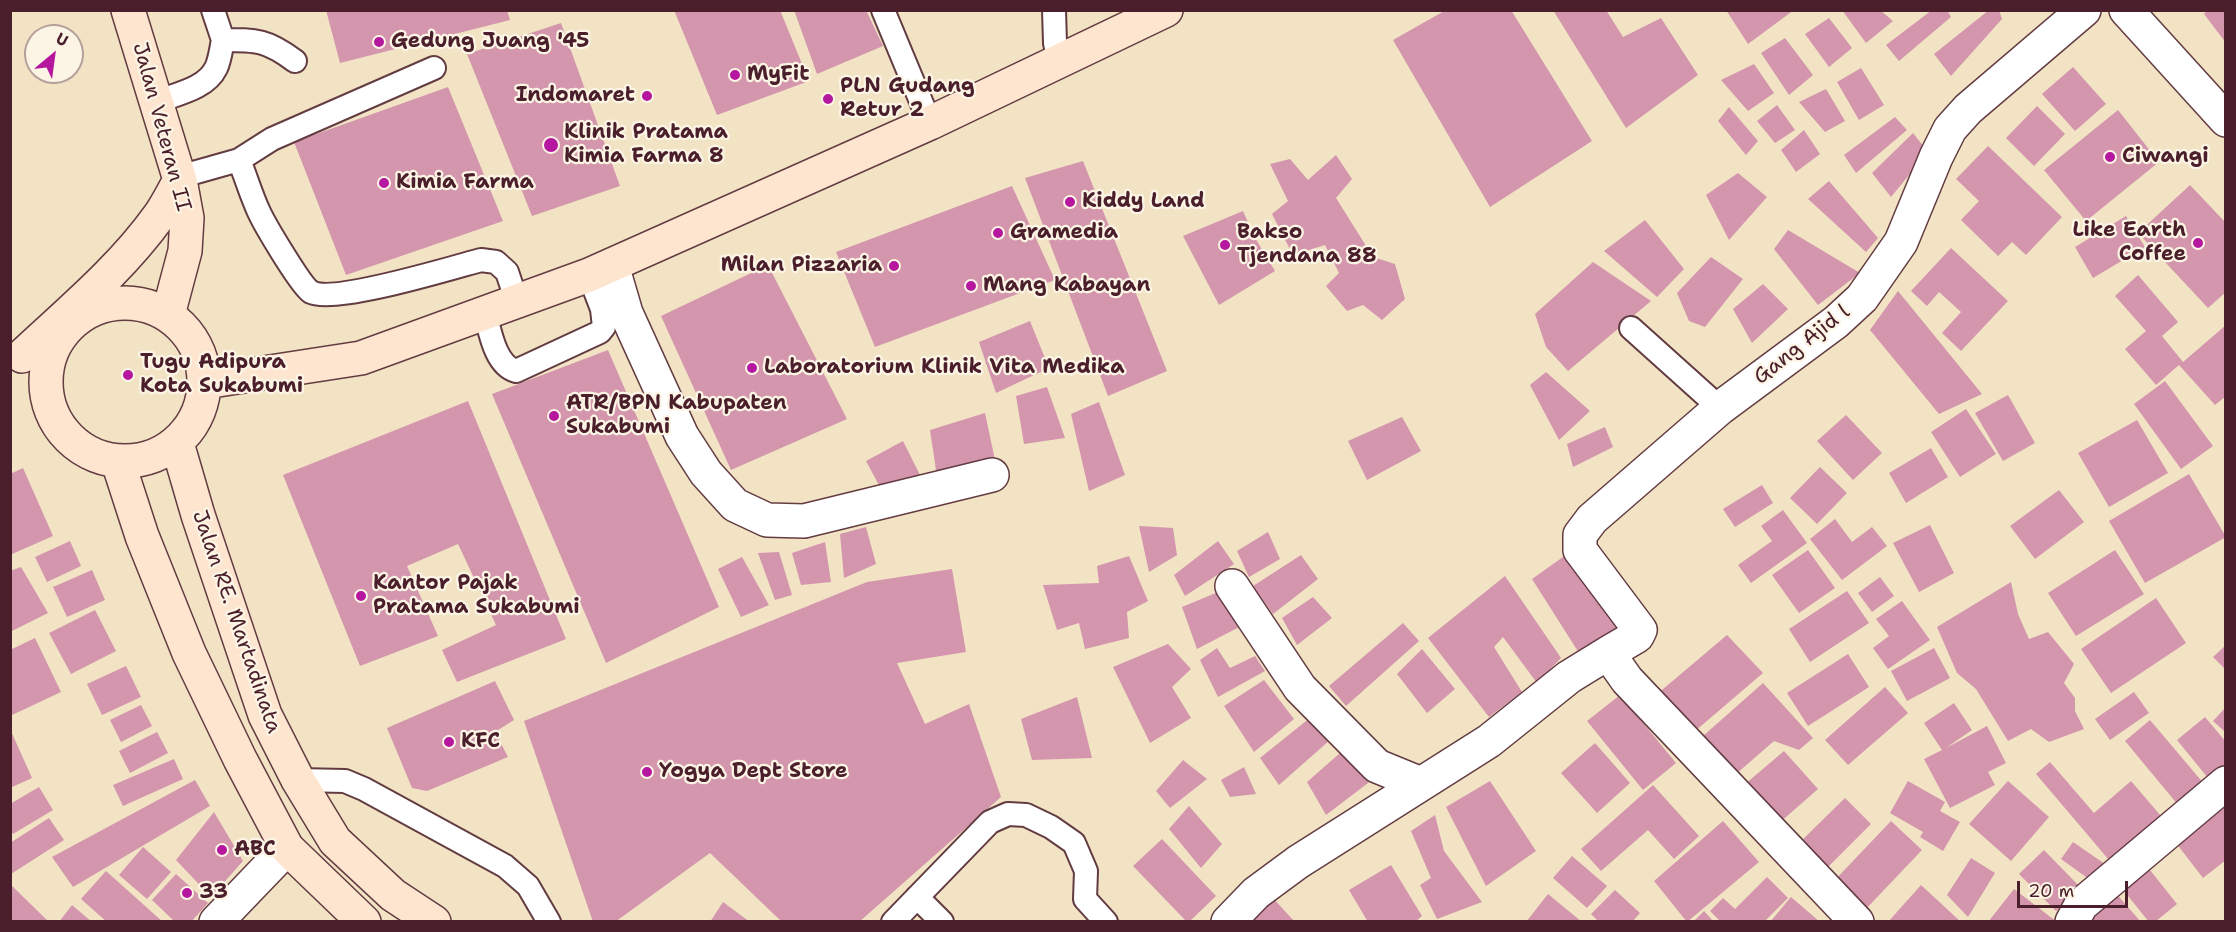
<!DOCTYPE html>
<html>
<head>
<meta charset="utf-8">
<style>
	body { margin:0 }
	#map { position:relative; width:2236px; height:932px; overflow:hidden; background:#f2e3c5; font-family:"Shantell Sans",sans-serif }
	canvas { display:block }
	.frame { position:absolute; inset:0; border:12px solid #4a1f2b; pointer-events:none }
	.north { position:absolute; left:24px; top:24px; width:60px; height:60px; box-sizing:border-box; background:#fcf5e5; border:2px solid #b59f9b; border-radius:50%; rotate:29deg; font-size:16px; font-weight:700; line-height:24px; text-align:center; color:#4a1f2b }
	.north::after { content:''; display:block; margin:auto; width:21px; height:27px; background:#b5179e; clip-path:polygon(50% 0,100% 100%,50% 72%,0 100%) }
	.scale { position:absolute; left:2017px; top:881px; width:111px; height:27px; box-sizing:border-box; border:3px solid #4a1f2b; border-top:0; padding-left:8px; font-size:18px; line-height:21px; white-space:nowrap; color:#4a1f2b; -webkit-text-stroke:4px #fcf5e5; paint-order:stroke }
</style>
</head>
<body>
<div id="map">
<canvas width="2236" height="932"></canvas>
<div class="frame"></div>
<div class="north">U</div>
<div class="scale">20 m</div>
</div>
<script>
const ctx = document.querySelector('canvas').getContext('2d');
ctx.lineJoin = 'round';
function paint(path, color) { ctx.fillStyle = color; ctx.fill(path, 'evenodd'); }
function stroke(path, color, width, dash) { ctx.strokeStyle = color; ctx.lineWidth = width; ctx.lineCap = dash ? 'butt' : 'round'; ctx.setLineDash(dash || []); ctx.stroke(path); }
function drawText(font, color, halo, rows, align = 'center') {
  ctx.font = font + ' "Shantell Sans",sans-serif'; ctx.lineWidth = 4.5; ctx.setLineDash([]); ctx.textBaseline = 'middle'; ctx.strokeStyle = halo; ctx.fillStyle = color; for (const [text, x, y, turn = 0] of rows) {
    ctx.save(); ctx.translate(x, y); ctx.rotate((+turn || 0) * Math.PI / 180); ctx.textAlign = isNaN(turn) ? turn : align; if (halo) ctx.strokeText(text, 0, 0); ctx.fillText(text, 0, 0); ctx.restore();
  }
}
paint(new Path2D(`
	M326 10H507L510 20 340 63Z
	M674 10H780L809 81 717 115Z
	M794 10H866L883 46 817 74Z
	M1446 10H1511L1592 141 1490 207 1393 40Z
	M1553 10H1606L1623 37 1661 18 1698 75 1626 128Z
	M1726 10H1794L1748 44Z
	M1842 10H1880L1893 21 1866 43Z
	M1932 10H1947L1951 17 1899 61 1886 45Z
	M1989 10H1999L2002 19 1951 76 1934 54Z
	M2208 10H2226V43L2204 14Z
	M1829 18 1852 48 1829 67 1805 34Z
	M561 23 620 186 532 216 467 54Z
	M1785 38 1813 75 1789 95 1761 53Z
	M1754 64 1774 93 1748 111 1721 80Z
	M2073 67 2106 104 2075 131 2042 94Z
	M1861 68 1884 105 1859 120 1837 82Z
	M448 87 503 221 346 275 294 142Z
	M1826 89 1845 121 1825 132 1799 102Z
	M1777 105 1795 130 1775 143 1757 121Z
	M2037 106 2065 134 2034 166 2006 138Z
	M1729 107 1758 141 1746 155 1718 121Z
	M2118 110 2159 162 2086 221 2044 170Z
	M1895 117 1907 130 1856 173 1844 155Z
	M1804 130 1820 154 1796 172 1781 150Z
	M1913 133 1928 152 1891 197 1872 173Z
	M1988 146 2062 217 2026 255 2012 242 1998 256 1961 220 1979 201 1956 179Z
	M1336 155 1352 179 1336 198 1373 257 1395 264 1405 299 1382 320 1363 305 1347 311 1326 286 1339 273 1325 245 1293 255 1272 214 1288 201 1270 164 1290 159 1308 180Z
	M1083 161 1167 371 1108 396 1025 178Z
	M1738 173 1767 197 1729 240 1706 195Z
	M1829 181 1878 238 1866 252 1808 199Z
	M2190 185 2226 223V292L2208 308 2138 233Z
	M1012 186 1055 280 875 347 836 252Z
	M1243 211 1254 236 1275 271 1219 305 1183 236Z
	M2126 216 2145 247 2093 278 2075 247Z
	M1645 220 1684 269 1657 297 1604 251Z
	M1788 230 1860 273 1818 305 1774 249Z
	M1951 248 2008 301 1961 351 1942 333 1961 312 1939 292 1927 306 1911 291Z
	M1711 257 1743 279 1705 327 1689 321 1677 293Z
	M1593 262 1651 301 1568 371 1546 347 1535 314Z
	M768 265 847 419 731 470 661 316Z
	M2138 275 2178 322 2162 336 2183 362 2226 325V396L2215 405 2179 365 2156 385 2125 349 2146 331 2115 296Z
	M1763 284 1788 309 1752 343 1733 309Z
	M1898 291 1982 394 1939 414 1870 330Z
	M1030 321 1049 368 996 393 979 342Z
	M608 350 719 607 606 663 492 394Z
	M1546 372 1590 411 1559 440 1530 385Z
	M2165 381 2213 446 2181 469 2134 404Z
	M1047 387 1065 438 1024 444 1016 396Z
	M2008 395 2035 443 2003 461 1975 413Z
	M468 401 566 639 457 682 442 650 496 625 458 544 407 566 438 636 360 666 283 475Z
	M1099 402 1125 475 1089 491 1071 414Z
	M1966 409 1996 454 1960 477 1931 432Z
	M985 413 995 460 937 477 930 430Z
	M1846 415 1882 453 1853 480 1817 441Z
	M1402 417 1421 451 1367 480 1348 441Z
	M2137 420 2168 473 2109 507 2078 453Z
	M1605 427 1613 447 1573 467 1567 444Z
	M903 441 921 477 881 489 866 461Z
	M1931 448 1948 477 1906 503 1889 473Z
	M1820 467 1847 493 1817 524 1790 498Z
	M23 468 53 536 10 555V474Z
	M2189 474 2226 537 2145 583 2109 521Z
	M1762 485 1773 503 1735 527 1723 509Z
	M2059 490 2084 522 2035 559 2010 526Z
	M1783 510 1807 543 1751 583 1738 565 1772 541 1761 526Z
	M1835 519 1852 542 1872 527 1887 546 1842 580 1810 539Z
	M1930 525 1954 573 1919 592 1893 543Z
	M1139 526 1173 528 1177 555 1149 572Z
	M866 527 876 564 844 578 840 534Z
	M1268 532 1280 559 1249 577 1237 551Z
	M70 541 81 566 47 582 35 557Z
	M1218 541 1234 564 1185 596 1174 575Z
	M825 542 831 582 801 585 792 553Z
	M1808 550 1835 588 1799 613 1772 575Z
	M2115 550 2144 594 2076 636 2048 593Z
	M779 552 792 595 775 600 758 553Z
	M1570 552 1622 629 1579 653 1532 579Z
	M1301 555 1318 579 1273 614 1253 586Z
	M1129 556 1148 601 1127 612 1129 638 1085 649 1079 623 1057 630 1043 585 1099 583 1097 566Z
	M742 557 769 605 741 617 718 569Z
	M21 567 48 613 10 632V571Z
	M952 569 966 652 897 663 925 724 969 704 1001 797 859 922H782L710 853 615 922H593L524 721 867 582Z
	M92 570 105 600 67 617 53 587Z
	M1505 576 1561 658 1537 683 1503 637 1494 647 1522 692 1489 717 1428 638Z
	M1880 577 1894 596 1872 612 1858 593Z
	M2011 582 2018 614 2029 639 2048 632 2074 664 2064 683 2075 698V711L2084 729 2049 742 2031 729 2008 741 1976 689 1957 673 1937 627Z
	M1223 590 1247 623 1197 649 1182 607Z
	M1847 591 1869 623 1810 662 1789 629Z
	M1313 597 1332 618 1297 645 1282 618Z
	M2156 598 2186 643 2111 693 2081 649Z
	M1902 601 1930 640 1888 669 1873 648 1889 636 1876 619Z
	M95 610 116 651 71 674 49 633Z
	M1403 623 1419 641 1346 706 1329 686Z
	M1727 635 1763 673 1694 732 1656 695Z
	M35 638 61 692 10 716V650Z
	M1168 644 1191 669 1172 687 1191 718 1150 743 1113 667Z
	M2226 645V670L2213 657Z
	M1217 648 1230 668 1255 656 1265 671 1218 697 1200 660Z
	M1934 648 1950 678 1907 701 1891 671Z
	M1422 649 1455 689 1427 713 1397 674Z
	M1848 654 1869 687 1808 726 1787 693Z
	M126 666 141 697 102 715 87 684Z
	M1264 680 1294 719 1254 752 1224 706Z
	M495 681 514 720 495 732 508 757 427 791 412 788 387 728Z
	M1763 683 1813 738 1799 750 1774 741 1728 781 1694 744Z
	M1885 687 1908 713 1848 765 1825 740Z
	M2134 692 2149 713 2110 740 2095 719Z
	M1620 695 1676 763 1643 790 1587 721Z
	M1077 697 1092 758 1032 760 1021 719Z
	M1954 703 1972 730 1946 748 1987 726 2006 763 1988 772 1995 785 1950 808 1924 759 1942 750 1924 723Z
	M141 705 152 726 121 742 110 720Z
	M2226 707V733L2213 721Z
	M1311 717 1330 740 1279 785 1260 758Z
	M2205 717 2226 742V764L2208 778 2177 740Z
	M2150 720 2205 785 2179 806 2125 741Z
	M10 729 32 778 10 788Z
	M157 732 168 753 130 773 119 751Z
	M1595 743 1630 783 1597 813 1561 773Z
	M1348 746 1372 780 1326 815 1307 782Z
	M1784 751 1818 789 1778 824 1744 785Z
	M174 759 183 779 123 806 113 785Z
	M1183 760 1207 779 1170 808 1156 791Z
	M2050 762 2094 813 2131 781 2161 816 2109 860 2036 774Z
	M1244 767 1256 794 1230 797 1221 780Z
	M195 780 210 806 73 887 52 857Z
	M1490 781 1536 851 1486 886 1446 807Z
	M1908 781 1945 802 1940 811 1960 822 1943 851 1920 837 1923 832 1890 813Z
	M2008 781 2049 817 2011 861 1969 824Z
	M1653 785 1699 836 1674 859 1648 830 1601 871 1581 849Z
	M39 787 53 810 13 834 10 829V804Z
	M1845 798 1871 824 1823 872 1796 846Z
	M2226 804V860L2203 878 2176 843Z
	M1189 806 1222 844 1201 868 1169 829Z
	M214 812 243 861 211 897 176 860Z
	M1435 815 1444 851 1482 902 1437 919 1420 885 1431 878 1411 831Z
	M49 818 64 840 11 874 10 843Z
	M1723 821 1759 862 1687 922 1654 881Z
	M1891 821 1922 850 1864 911 1833 882Z
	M1162 839 1216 896 1189 922H1187L1133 866Z
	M2073 842 2105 864 2093 882 2061 859Z
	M143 847 171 872 147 899 119 875Z
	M2044 850 2080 887 2056 911 2019 874Z
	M1572 856 1607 886 1587 908 1553 878Z
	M1971 858 1995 873 1968 917 1947 895Z
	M1391 865 1422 916 1415 922H1368L1349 890Z
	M2146 865 2177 904 2155 922H2149L2120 886Z
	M106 871 163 922H107L81 899Z
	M176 874 208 903 191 922H175L152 900Z
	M1767 877 1788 898 1764 922H1721L1710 911 1723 898 1735 909Z
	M10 884 49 922H10Z
	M1921 885 1961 922H1888Z
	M2014 889 2057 922H1988Z
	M1615 890 1640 913 1632 922H1599L1591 914Z
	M2114 891 2141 922H2082Z
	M1548 894 1582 922H1526Z
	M1271 896 1295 922H1244Z
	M1791 897 1820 922H1770Z
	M723 902 750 922H710Z
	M72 905 92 922H59Z
	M1704 911 1714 922H1693Z`), '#d396ad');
const service = new Path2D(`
	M213 10 223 40C257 40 267 40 295 61
	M883 10 930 123
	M1054 10 1055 43 1059 62
	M434 68 272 139 239 160C246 177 251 195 259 212 265 225 301 286 311 292 334 304 451 268 481 260L496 262 507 272 517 302
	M156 102C176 94 206 89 216 68 220 60 221 49 223 40
	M180 180 193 173 239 160
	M485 313C490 331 495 365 516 371L600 332 604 327 602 309 589 275
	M1631 328 1720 408
	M298 780 345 781 364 789 505 866 528 886 549 922
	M917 897 942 922
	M893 922 990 822 1008 814 1026 815 1051 827 1074 843 1086 871 1085 899 1106 922`);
const minor = new Path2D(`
	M612 265 626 313 682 436 706 473 735 505 767 520 804 521 992 475
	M1232 586 1300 688 1377 766 1421 784
	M1608 653 1637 636 1640 630 1580 550V535L1592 519 1720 408 1836 322 1862 298 1901 242 1936 157 1950 129 1968 109 2084 10
	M216 922 287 848
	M1228 922 1256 893 1298 862 1489 741 1569 677 1608 653 1627 680 1857 922
	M2072 922 2081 905 2226 783`);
const tertiary = new Path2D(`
	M2126 10 2226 120`);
const secondary = new Path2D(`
	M128 10 180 180 187 218 185 251 168 315
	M46 382a79 79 0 1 1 158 0a79 79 0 1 1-158 0Z
	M22 356C69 312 121 269 159 216 167 205 173 192 180 180
	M205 382 361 358 589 275 930 123 1166 10
	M177 443 198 515 265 715 298 780 335 841 393 895 434 922
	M118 462 142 536 189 653 240 759 287 848 364 922`);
stroke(service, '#633c42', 26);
stroke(minor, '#633c42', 36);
stroke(tertiary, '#633c42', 36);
stroke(secondary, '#633c42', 36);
stroke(service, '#fff', 22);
stroke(minor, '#fff', 33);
stroke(tertiary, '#fff', 33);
stroke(secondary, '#fde5d0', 33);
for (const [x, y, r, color] of [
	[379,42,6,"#b5179e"],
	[735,75,6,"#b5179e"],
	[647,96,6,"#b5179e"],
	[828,99,6,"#b5179e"],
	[551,145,8,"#b5179e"],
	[2110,157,6,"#b5179e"],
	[384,183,6,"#b5179e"],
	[1070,202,6,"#b5179e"],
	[998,233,6,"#b5179e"],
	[2198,243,6,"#b5179e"],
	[1225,245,6,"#b5179e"],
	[894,266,6,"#b5179e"],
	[971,286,6,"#b5179e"],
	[752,368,6,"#b5179e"],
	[128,375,6,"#b5179e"],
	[554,416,6,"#b5179e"],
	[361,596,6,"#b5179e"],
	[449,742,6,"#b5179e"],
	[647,772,6,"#b5179e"],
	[222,850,6,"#b5179e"],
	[187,893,6,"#b5179e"]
]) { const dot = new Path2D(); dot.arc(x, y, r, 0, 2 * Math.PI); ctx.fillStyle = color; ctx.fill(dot); stroke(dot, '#fcf5e5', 2); }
drawText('bold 21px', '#4a1f2b', '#fcf5e5', [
	["Gedung Juang '45",391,42],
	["MyFit",747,75],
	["PLN Gudang",840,87],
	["Retur 2",840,111],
	["Indomaret",635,96,"right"],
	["Klinik Pratama",564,133],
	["Kimia Farma 8",564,157],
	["Ciwangi",2122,157],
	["Kimia Farma",396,183],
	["Kiddy Land",1082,202],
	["Like Earth",2186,231,"right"],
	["Coffee",2186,255,"right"],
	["Gramedia",1010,233],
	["Bakso",1237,233],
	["Tjendana 88",1237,257],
	["Milan Pizzaria",882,266,"right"],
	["Mang Kabayan",983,286],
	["Tugu Adipura",140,363],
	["Kota Sukabumi",140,387],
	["Laboratorium Klinik Vita Medika",764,368],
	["ATR/BPN Kabupaten",566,404],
	["Sukabumi",566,428],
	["Kantor Pajak",373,584],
	["Pratama Sukabumi",373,608],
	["KFC",461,742],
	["Yogya Dept Store",659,772],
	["ABC",234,850],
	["33",199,893]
], 'left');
drawText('21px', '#4a1f2b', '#fcf5e5', [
	["Jalan Veteran II",161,127,75],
	["Gang Ajid l",1802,345,-38],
	["Jalan RE. Martadinata",236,622,71]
]);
</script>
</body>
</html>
